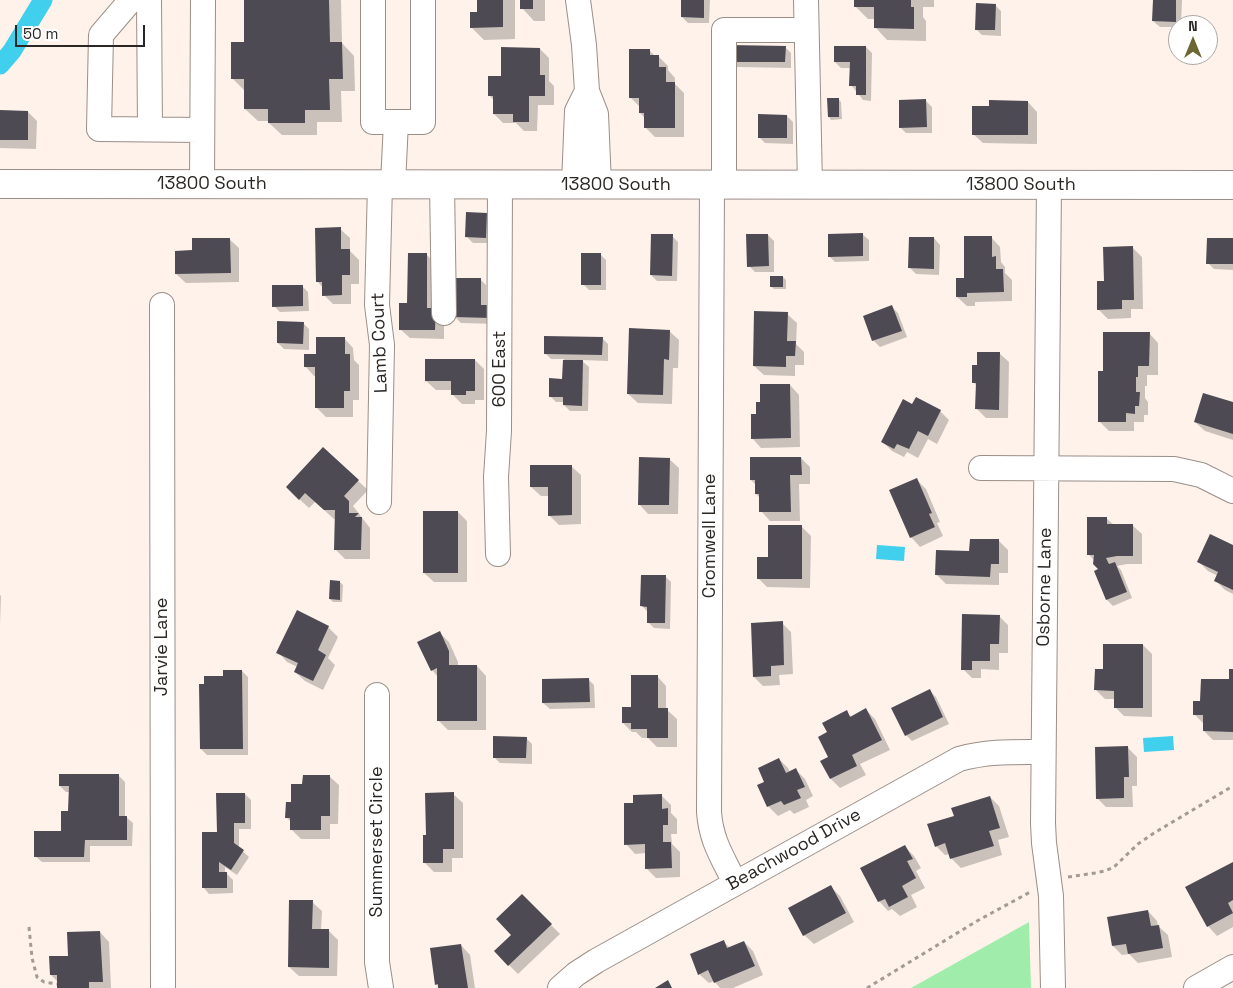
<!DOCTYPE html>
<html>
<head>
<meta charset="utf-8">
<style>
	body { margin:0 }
	#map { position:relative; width:1233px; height:988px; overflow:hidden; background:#fef2ea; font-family:"Space Grotesk",sans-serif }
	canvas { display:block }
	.north { position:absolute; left:1168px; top:15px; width:50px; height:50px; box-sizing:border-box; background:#fff; border:1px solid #aaa8a7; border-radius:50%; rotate:0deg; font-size:14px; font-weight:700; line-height:20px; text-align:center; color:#2a2623 }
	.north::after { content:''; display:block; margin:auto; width:18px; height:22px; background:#6b6632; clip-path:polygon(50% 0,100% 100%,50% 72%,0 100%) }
	.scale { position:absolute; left:15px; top:25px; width:130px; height:22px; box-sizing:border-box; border:2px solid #2a2623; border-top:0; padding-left:6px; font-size:15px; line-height:18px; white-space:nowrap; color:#2a2623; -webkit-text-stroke:4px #fff; paint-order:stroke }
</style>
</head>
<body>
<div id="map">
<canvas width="1233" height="988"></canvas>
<div class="north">N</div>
<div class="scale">50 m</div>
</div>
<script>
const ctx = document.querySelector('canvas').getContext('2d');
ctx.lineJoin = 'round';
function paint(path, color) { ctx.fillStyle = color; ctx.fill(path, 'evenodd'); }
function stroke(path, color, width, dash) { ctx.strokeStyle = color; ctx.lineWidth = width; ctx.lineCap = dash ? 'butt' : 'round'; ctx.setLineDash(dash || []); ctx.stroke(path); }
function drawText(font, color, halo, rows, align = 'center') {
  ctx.font = font + ' "Space Grotesk",sans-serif'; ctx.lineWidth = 5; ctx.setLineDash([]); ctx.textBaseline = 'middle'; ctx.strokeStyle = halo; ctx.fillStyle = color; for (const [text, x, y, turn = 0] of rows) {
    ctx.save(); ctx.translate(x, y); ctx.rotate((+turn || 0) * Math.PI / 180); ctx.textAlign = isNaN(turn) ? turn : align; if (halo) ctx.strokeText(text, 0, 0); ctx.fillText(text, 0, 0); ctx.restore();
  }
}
paint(new Path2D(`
	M1029 922 1031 988H911Z`), '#9fecab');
paint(new Path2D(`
	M877 545 905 547 904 561 876 559Z
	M1173 736 1174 750 1144 752 1143 738Z`), '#40cfed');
paint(new Path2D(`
	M245 0H341L342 43 354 56 355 91H341L342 122H317V135H282L269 123V121H258L245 109V91L232 78 246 43Z
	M479 0H515V39L484 40 471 27 479 13Z
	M522 0H545V21H534L522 8Z
	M683 0H710L709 23H688L682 17Z
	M856 0H934V7H923V17L926 21V41L887 40 875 27V19H868L855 6Z
	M1154 0H1182L1181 25H1178V27H1160L1153 21Z
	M995 5 1001 11V36L982 35 976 29Z
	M785 47 791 53V68L737 67 731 61Z
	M866 47 872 53 871 101 863 100 851 85V68H841L835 62Z
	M540 49 549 58V81L554 86V105H538L537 131H524L516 123H503L494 114V100L489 95 502 78Z
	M649 50 655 56H658L668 66V70L675 78V84L684 93V137H655L645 127V118L640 113V107L630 97Z
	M838 99 841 102 842 119 831 120 829 117Z
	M926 101 932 107V133H906L900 127Z
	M1028 102 1037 112V144L983 143 973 134 991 107Z
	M0 111 28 112 37 121 36 149 0 148Z
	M787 116 793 122V144L765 143 759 137Z
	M486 214 492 220V243H473L467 237Z
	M340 229 350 238V251L359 260V284H351V304H333L324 295 323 288 317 281Z
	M862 234 869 240V261L835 262 829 256Z
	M768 235 774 241V272H755L749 266Z
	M672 236 678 242 677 281H657L651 275Z
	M991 237 1000 247 1001 262 1005 267V273L1012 280V301L975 302V306H967L957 297 966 279Z
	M934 238 940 245 939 275 916 274 910 268Z
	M229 239 239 248V282L186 283 176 274 194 251Z
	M1233 239V270L1214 269 1208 263Z
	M1133 248 1142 257 1143 309H1131V318L1108 319 1098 309Z
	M600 254 606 260V290H589L583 284Z
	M427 255 436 264 444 319V339L410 338 400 329Z
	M783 277 786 280V289H774L771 286Z
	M480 279 486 285V306L497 324 461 323 455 317Z
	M302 286 308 292 309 311 280 312 274 306Z
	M892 307 898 313 907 337 880 347 874 341 865 317Z
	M787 314 797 323 796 344 804 352V365H795V376L764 375 754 366Z
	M303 323 309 329V350L284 349 278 343Z
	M669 331 679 340 678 368H673L672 404 638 403 628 394Z
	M1149 333 1158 343V375H1147V386H1145V398L1148 402V415H1144V422H1134V431H1109L1099 421 1104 372Z
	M344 338 353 348 354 360 359 365V400H353V417H326L316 407V376H314L305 366 317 355Z
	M602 338 608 344V361L581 360 589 367 588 411H570L564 405V402H556L550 396 564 380V359H551L545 353Z
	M999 353 1009 362 1008 418H986L977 409V386L973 382Z
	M475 360 484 369V400H475V404H462L452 394V390H436L426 381Z
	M790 385 799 395 800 447 761 448 752 438 757 415 761 403Z
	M1233 404V440L1205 431 1195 422Z
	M913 405 940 411 949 420 937 444 928 439 918 458 907 452 904 457 892 451 883 442Z
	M323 449 368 490 353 506 370 528V559H345L335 549 336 519H334L315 502 309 508 297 497Z
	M801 458 810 467V484H799L800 521H770L761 511 760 498 756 494V485L751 480Z
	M669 459 679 468 678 514H648L639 504Z
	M571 466 581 475V524L559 525 549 515V496H541L531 487Z
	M917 480 926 489 940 522 937 523 943 536 920 547 911 537Z
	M458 512 467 521V582H434L424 573Z
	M1106 518 1114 525H1132L1142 534V564H1127L1117 566 1121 570 1132 598 1113 606 1107 600 1095 572 1100 570 1095 561 1088 554Z
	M801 526 811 536 810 588 767 587 758 578 769 558Z
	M999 541 1008 550V573H999V585L946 584 936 574 971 552Z
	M1233 546V594L1225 590 1216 581 1218 576 1208 571 1199 562Z
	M665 576 671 582 670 629 654 628 648 622V612L642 606Z
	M340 582 343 585 342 602H333L330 599Z
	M0 595 1 596 0 625Z
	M297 612 328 627 338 637 328 658 335 665 323 690 305 681 295 672 298 667 287 662 278 652Z
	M999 616 1008 625V653H999V670L981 669V678H972L963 669Z
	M782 623 791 632 793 674 779 675 780 685 763 686 754 677Z
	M440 633 449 642 458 662V666H477L486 676V730H448L438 720V677L432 670Z
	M1143 645 1152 654V717L1124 716 1115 707V699H1105L1096 690 1104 670Z
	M242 671 248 677V755H207L201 749 205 685Z
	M1233 671V740H1213L1204 731V724L1194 714 1202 702 1230 681Z
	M657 676 666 686V709L677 719V747H657L648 738H642L636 732H632L623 723Z
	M588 679 594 685 595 708 550 709 543 703Z
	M930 691 936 697 949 724 912 741 906 735Z
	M866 710 875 719 890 750 860 764 866 775 840 788 831 779 822 761 829 758 828 733 846 712 852 717Z
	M526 738 532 744V764L500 763 494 757Z
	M1128 748 1137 757V786H1132L1133 807H1106L1097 798Z
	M779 759 788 768 790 772 796 770 805 779 813 796 806 800 809 807 794 814 790 810 778 816 768 806 766 782Z
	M119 776 125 782V817H126L133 823 132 846H90V862H42L35 856 62 832 70 812V792H66L60 786Z
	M329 776 339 785 338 824H330V839H301L291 829V822L287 818 292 804 304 786Z
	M245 794 251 800V829H239V848L249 857 237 875 225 867V874H227L233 880V893L209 894 203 887Z
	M453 794 463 803V858H452V872H434L425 863 427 836Z
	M661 795 671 805V813L677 819V834H671L672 844 680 852V877L656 878 646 868V853L635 854 626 844 634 804Z
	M990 797 999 806 1009 837 998 840 1002 855 961 868 952 859 950 854 945 855 936 846 955 816Z
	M905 847 914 856 921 868 916 871 925 888 911 895 917 907 900 916 892 909 888 911 879 901Z
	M1233 863V927L1217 936 1208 926Z
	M831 887 840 896 854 922 814 944 804 935Z
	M522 896 560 934 518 974 496 952 513 935Z
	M312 902 322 911 321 930H328L338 940 337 976H299L289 967Z
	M1148 911 1157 921 1158 926 1168 935 1172 957 1138 963 1129 954 1122 955 1113 946Z
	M100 932 109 942 111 988H59L58 982 51 975 69 957Z
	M723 941 730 948 744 942 753 951 763 975 733 988H720L714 981 709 983 699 974Z
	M461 945 470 955 475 988H439L436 984Z`), '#0003');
stroke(new Path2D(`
	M0 65 12 51 43 0`), '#40cfed', 19);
paint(new Path2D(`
	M244 0H329L330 42H342L343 79H329L330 110H305V123H268V109H244V79H231V42H244Z
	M477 0H503V27L470 28V12H477Z
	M520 0H533V9H520Z
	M681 0H704V18L681 17Z
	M854 0H911V7H914V29L874 28V7H854Z
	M1153 0H1176V22L1152 21Z
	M976 3 996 4 995 30H975Z
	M729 45 786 46 785 62H729Z
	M834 46H866V95H856V86H849L850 62H834Z
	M501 47 540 48V75H545V96H529V122H513V114H493V96H488V76H501Z
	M629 49H650V55H659V67H666V82H675V128H644V113H639V98H629Z
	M827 98H839V117H828Z
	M926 99 927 127 899 128V100Z
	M989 100 1028 101V135H972V106H989Z
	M0 110 28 111V140H0Z
	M758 114 787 115V138H758Z
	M466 212 487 213 486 238 465 237Z
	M341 227V249H350V275H342V295L322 296V282H316L315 228Z
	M863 233V256L828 257V234Z
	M651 234H673L672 276 650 275Z
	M746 234H768L769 266 747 267Z
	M964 236H992V257L996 256V269H1003L1004 292 967 293V297H956V278H964Z
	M909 237H934V269L908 268Z
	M192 238H230L231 273 175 274V251L192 250Z
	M1207 238H1233V264H1206Z
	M1133 246 1134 300H1122V309L1097 310V281H1104L1103 247Z
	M408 253H427V308H436L435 330H399V303H407Z
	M581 253H601V285H581Z
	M770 276H783V287H770Z
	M450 278H481V305H491V318L454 317Z
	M272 285H303V306L272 307Z
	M892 305 902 331 872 341 863 316Z
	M754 311 788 312 787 341H796L795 356H786V367L753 366Z
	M277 321 304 322 303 344 277 343Z
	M629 328 670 330 669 360 664 359 663 395 627 394Z
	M1103 332H1150L1149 366H1138V377H1136V392H1140L1139 406H1135V414L1126 413V422H1098V371H1103Z
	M544 336 603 337 602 355 544 354Z
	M316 337H345V354H350V391H344V408H315V367H304V354H316Z
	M977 352H1000L999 410 975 409 976 383H972V365H977Z
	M425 359H475V391H466V395H451V381H425Z
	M563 360H583L582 406 563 405V397H549V378L562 379Z
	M760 384H790L791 438 751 439V414H756V402H760Z
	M1203 393 1233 402V434L1194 422Z
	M916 397 941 410 928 436 918 431 909 449 897 444 894 449 881 442 903 399 912 404Z
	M323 447 359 480 344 496 349 501V513H359L355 517H362L361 550H334L335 510H324L305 493 299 500 286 487Z
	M639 457 670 458 669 505H638Z
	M750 457H801L802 475H790L791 512H759V494H755V480H750Z
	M530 465H572V515L548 516V487H530Z
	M917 478 932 513 929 514 935 527 910 538 889 490Z
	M423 511H458V573H423Z
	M1087 517H1107V524H1133V556H1117L1106 558 1109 564 1115 562 1127 592 1106 600 1094 571 1098 569 1093 564 1094 555H1087Z
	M768 525H802V579H757V557H768Z
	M1210 534 1233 545V590L1214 581 1218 572 1197 562Z
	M970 539H999V564H991L990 577 935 575 936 550 969 551Z
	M641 575H666L665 623H647V607L640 606Z
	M330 580 340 581V600L329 599Z
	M297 610 329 626 318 650 326 655 313 681 294 672 298 663 276 653Z
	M962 614 1000 615 999 644H990V661H972V670H961Z
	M783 621 784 665 771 666V676L753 677 751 623Z
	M440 631 449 651V665H477V721H437V668L431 671 417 642Z
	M1103 644H1143V708H1114V691L1094 690 1095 669H1103Z
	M1229 669H1233V732L1203 731V715H1193V701H1200L1201 679H1229Z
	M223 670H242L243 749H200L199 684H204V676H223Z
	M631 675H658V708H668V738H647V729H631V723H622V707H631Z
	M589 678 590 702 542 703V679Z
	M930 689 943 717 905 736 891 708Z
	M866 708 882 740 852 755 857 766 830 779 820 761 828 757 818 737 827 732 822 723 847 710 850 717Z
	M493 736 527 737 526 758H493Z
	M1128 746 1129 777H1124V798L1096 799 1095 747Z
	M779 758 786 773 796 768 805 787 797 790 801 798 784 805 781 801 767 807 757 785 764 782 758 768Z
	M59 774H119V816H127V840H85L84 857H34V831H61V811H68L69 786H59Z
	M303 775H330V816H321V830H290V818H285L286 802H291V784H302Z
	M454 792V849H443V863H423V835H426L425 793Z
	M216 793H245V823H234V843L244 850 231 870 219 862V872H227V888H202V832H217Z
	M662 794V809L668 808V825H663V842H671L672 868 645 869V844L624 845V803H633V795Z
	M990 796 1000 828 989 831 994 846 950 859 945 843 935 847 927 824 954 816 951 808Z
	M905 845 913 859 907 861 916 878 902 886 908 897 889 907 885 899 878 902 860 868Z
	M1233 862V900L1228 903 1233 913 1207 927 1185 887Z
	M831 885 846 913 803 936 788 908Z
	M522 894 552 924 508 966 494 951 511 935 496 919Z
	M289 900H313L312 929H329V968L288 967Z
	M1148 910 1151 926 1159 925 1163 948 1128 954 1126 944 1112 946 1107 917Z
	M100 931 103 982H89V988H57V975H50L49 956H68L67 932Z
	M724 940 727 948 744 941 755 966 714 983 708 970 698 975 690 954Z
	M461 944 468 988H438V984L435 985 430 948Z
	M668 980 672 988H655Z`), '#4d4a54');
const minor = new Path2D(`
	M131 0 101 35 99 129 202 130
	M149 0 150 129
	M373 0V122H423V0
	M578 0 584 45 587 91 596 114 599 185
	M806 0 810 185
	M202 184 203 0
	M393 184 396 122
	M442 184 444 313
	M574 184 577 111 587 91
	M712 185 709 812C711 841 723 858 735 883
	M724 185V30H806
	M1049 185 1043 823 1044 843 1051 896 1053 988
	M162 305 163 988
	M981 468 1174 469 1201 475 1233 491
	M379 502 382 345 377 305 380 184
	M498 554 496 477 499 431 500 184
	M377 695V962L381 988
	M560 988 576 974 596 961 959 759C988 751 1013 752 1043 752
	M1196 988 1233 967`);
const major = new Path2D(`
	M0 184 1233 185`);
stroke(minor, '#9a8f88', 26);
stroke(major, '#9a8f88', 30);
stroke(new Path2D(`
	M1068 877 1095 873 1105 871 1114 867 1138 844 1154 833 1233 786
	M29 927 32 958 37 977 44 982 57 984
	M867 988 977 921 1032 891`), '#a39b95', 3, [4, 4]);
stroke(minor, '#fff', 24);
stroke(major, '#fff', 28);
drawText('18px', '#2a2623', '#fff', [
	["13800 South",212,184],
	["13800 South",616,185],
	["13800 South",1021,185],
	["Lamb Court",380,343,-92],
	["600 East",500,369,-90],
	["Cromwell Lane",710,536,-90],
	["Osborne Lane",1045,587,-89],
	["Jarvie Lane",162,647,-90],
	["Summerset Circle",377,842,-90],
	["Beachwood Drive",794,850,-29]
]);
</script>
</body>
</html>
